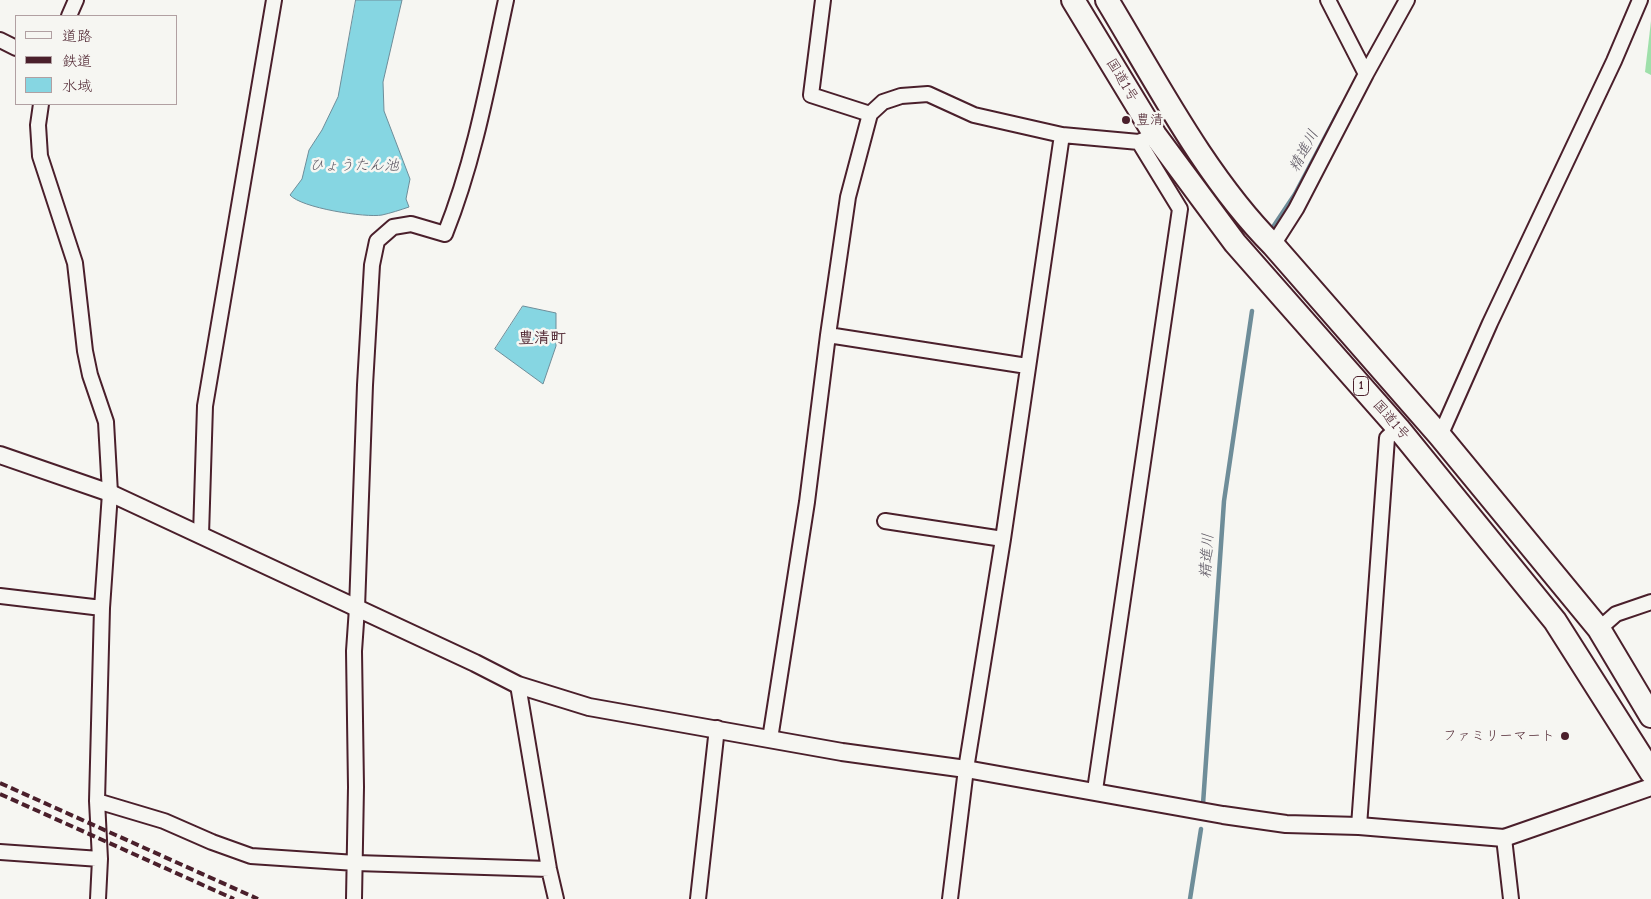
<!DOCTYPE html>
<html>
<head>
<meta charset="utf-8">
<style>
	body { margin:0 }
	#map { position:relative; width:1651px; height:899px; overflow:hidden; background:#f6f6f2; font-family:"Comic Neue","Klee One",sans-serif }
	canvas { display:block }
	.legend { position:absolute; left:15px; top:15px; width:162px; height:90px; box-sizing:border-box; background:#f6f6f2; border:1px solid #b1a0a2; margin:0; padding:6px 9px; list-style:none; font-size:15px; color:#4a1f2b }
	.legend li { display:flex; align-items:center; gap:10px; height:25px }
	.legend b { width:25px; border:1px solid #b1a0a2 }
</style>
</head>
<body>
<div id="map">
<canvas width="1651" height="899"></canvas>
<ul class="legend">
<li><b style="height:6px;background:#f6f6f2"></b>道路</li>
<li><b style="height:6px;background:#4a1f2b"></b>鉄道</li>
<li><b style="height:14px;background:#86d6e2"></b>水域</li>
</ul>
</div>
<script>
const ctx = document.querySelector('canvas').getContext('2d');
ctx.lineJoin = 'round';
function paint(path, color) { ctx.fillStyle = color; ctx.fill(path, 'evenodd'); }
function stroke(path, color, width, dash) { ctx.strokeStyle = color; ctx.lineWidth = width; ctx.lineCap = dash ? 'butt' : 'round'; ctx.setLineDash(dash || []); ctx.stroke(path); }
function drawText(font, color, halo, rows, align = 'center') {
  ctx.font = font + ' "Comic Neue","Klee One",sans-serif'; ctx.lineWidth = 5; ctx.setLineDash([]); ctx.textBaseline = 'middle'; ctx.strokeStyle = halo; ctx.fillStyle = color; for (const [text, x, y, turn = 0] of rows) {
    ctx.save(); ctx.translate(x, y); ctx.rotate((+turn || 0) * Math.PI / 180); ctx.textAlign = isNaN(turn) ? turn : align; if (halo) ctx.strokeText(text, 0, 0); ctx.fillText(text, 0, 0); ctx.restore();
  }
}
paint(new Path2D(`
	M1651 21V75L1645 72Z`), '#9fe0aa');
const water = new Path2D(`
	M356 0H402L383 82 384 111 410 179 406 199 409 207C400 210 391 213 382 215 366 218 301 208 290 195L302 179 309 150 322 130 338 97Z
	M523 306 556 313V346L543 384 495 349Z`);
paint(water, '#86d6e2');
stroke(water, '#6e8d99', 1);
stroke(new Path2D(`
	M1269 233 1295 194 1341 107
	M1203 804 1224 501 1252 311
	M1190 899 1201 829`), '#6e8d99', 4.5);
const minor = new Path2D(`
	M823 0 811 95 870 114
	M1328 0 1366 74
	M69 16 76 0
	M0 40 16 48
	M41 104 38 125 40 156 75 263 85 351 90 375 106 422 110 493 102 608 97 801 100 859 98 899
	M1273 245 1296 209 1366 74 1407 0
	M828 335 1027 366
	M1440 436 1490 323 1614 61 1640 0
	M885 521 1003 539
	M201 535 205 406 274 0
	M0 596 102 608
	M1599 629 1616 614 1651 602
	M518 685 549 869 556 899
	M770 739 807 502 828 335 848 197 870 114 883 102 901 96 928 94 974 115 1062 135 1139 142 1155 135
	M1095 790 1180 209 1139 142
	M97 801 164 821 212 842 251 856 356 863 549 869
	M1359 826 1387 438 1398 428
	M1504 838 1511 899
	M0 852 100 859
	M354 899 356 787 354 651 357 608 365 385 372 265 377 241 393 227 411 224 445 234C475 159 489 79 506 0
	M698 899 717 728
	M950 899 966 769 1003 539 1062 135`);
const tertiary = new Path2D(`
	M0 455 110 493 475 663 518 685 589 707 842 752 966 769 1223 815 1286 824 1359 826 1504 838 1651 787`);
const trunk = new Path2D(`
	M1073 0 1155 135 1235 243 1398 428 1555 621 1651 772
	M1107 0C1156 81 1206 178 1273 245L1440 436 1599 629 1651 716`);
stroke(minor, '#4a1f2b', 18);
stroke(tertiary, '#4a1f2b', 20);
stroke(trunk, '#4a1f2b', 26);
stroke(minor, '#f6f6f2', 14);
stroke(tertiary, '#f6f6f2', 16);
stroke(trunk, '#f6f6f2', 22);
stroke(new Path2D(`
	M0 783 258 899
	M0 794 234 899`), '#4a1f2b', 4, [8, 4]);
for (const [x, y, r, color] of [
	[1126,120,5,"#4a1f2b"],
	[1565,736,5,"#4a1f2b"]
]) { const dot = new Path2D(); dot.arc(x, y, r, 0, 2 * Math.PI); ctx.fillStyle = color; ctx.fill(dot); stroke(dot, '#f6f6f2', 2); }
for (const [x, y, w] of [
	[1361,386,15]
]) { const box = new Path2D(); box.roundRect(x - w / 2, y - 9.5, w, 19, 4); ctx.fillStyle = '#f6f6f2'; ctx.fill(box); stroke(box, '#4a1f2b', 1); }
drawText('bold 12px', '#4a1f2b', null, [
	["1",1361,386]
]);
drawText('14px', '#4a1f2b', '#f6f6f2', [
	["国道1号",1122,80,59],
	["国道1号",1391,420,49]
]);
drawText('14px', '#4a1f2b', '#f6f6f2', [
	["豊清",1136,120],
	["ファミリーマート",1555,736,"right"]
], 'left');
drawText('italic 15px', '#5c5662', '#f6f6f2', [
	["精進川",1304,151,-62],
	["ひょうたん池",354,166],
	["精進川",1207,556,-86]
]);
drawText('bold 16px', '#4a1f2b', '#f6f6f2', [
	["豊清町",542,338]
]);
</script>
</body>
</html>
